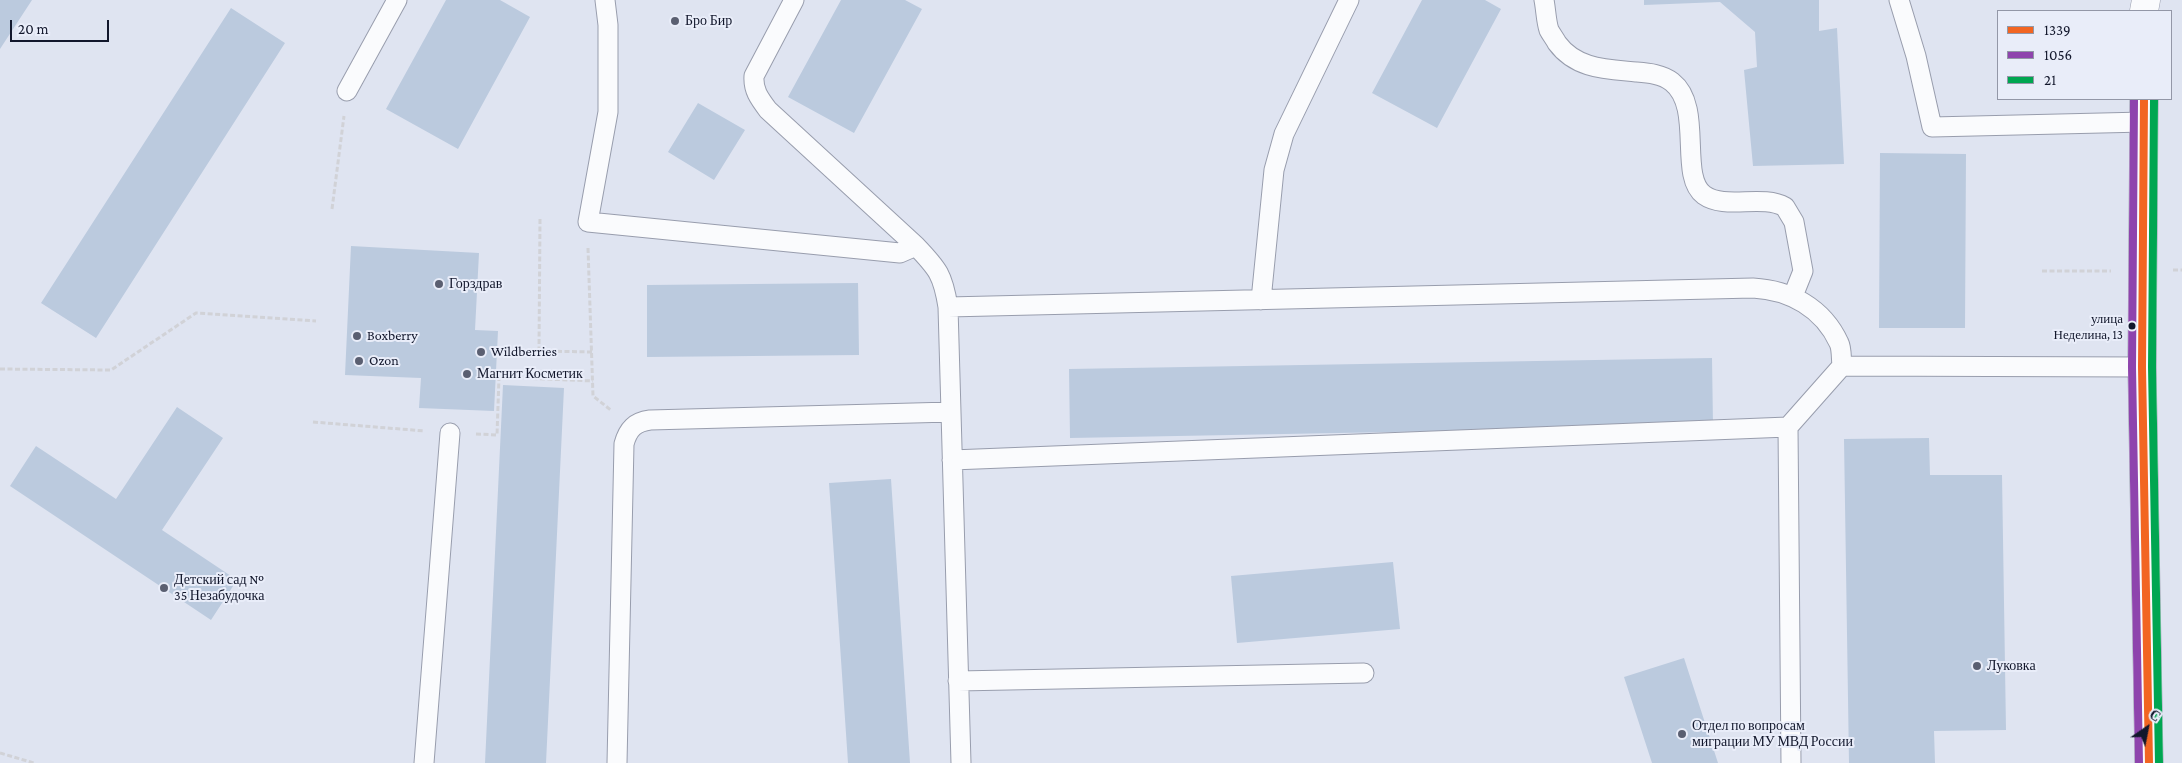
<!DOCTYPE html>
<html>
<head>
<meta charset="utf-8">
<style>
	body { margin:0 }
	#map { position:relative; width:2182px; height:763px; overflow:hidden; background:#dfe4f1; font-family:"Crimson Pro",serif }
	canvas { display:block }
	.legend { position:absolute; left:1997px; top:10px; width:175px; height:90px; box-sizing:border-box; background:#e9edf9; border:1px solid #9397a7; margin:0; padding:6px 9px; list-style:none; font-size:15px; color:#12172c }
	.legend li { display:flex; align-items:center; gap:10px; height:25px }
	.legend b { width:25px; border:1px solid #9397a7 }
	.north { position:absolute; left:2122px; top:703px; width:50px; height:50px; -webkit-text-stroke:4px #e9edf9; paint-order:stroke; rotate:33deg; font-size:14px; font-weight:700; line-height:20px; text-align:center; color:#12172c }
	.north::after { content:''; display:block; margin:auto; width:18px; height:22px; background:#12172c; clip-path:polygon(50% 0,100% 100%,50% 72%,0 100%) }
	.scale { position:absolute; left:10px; top:20px; width:99px; height:22px; box-sizing:border-box; border:2px solid #12172c; border-top:0; padding-left:6px; font-size:15px; line-height:18px; white-space:nowrap; color:#12172c; -webkit-text-stroke:4px #e9edf9; paint-order:stroke }
</style>
</head>
<body>
<div id="map">
<canvas width="2182" height="763"></canvas>
<ul class="legend">
<li><b style="height:6px;background:#f26522"></b>1339</li>
<li><b style="height:6px;background:#8e44ad"></b>1056</li>
<li><b style="height:6px;background:#00a651"></b>21</li>
</ul>
<div class="north">С</div>
<div class="scale">20 m</div>
</div>
<script>
const ctx = document.querySelector('canvas').getContext('2d');
ctx.lineJoin = 'round';
function paint(path, color) { ctx.fillStyle = color; ctx.fill(path, 'evenodd'); }
function stroke(path, color, width, dash) { ctx.strokeStyle = color; ctx.lineWidth = width; ctx.lineCap = dash ? 'butt' : 'round'; ctx.setLineDash(dash || []); ctx.stroke(path); }
function drawText(font, color, halo, rows, align = 'center') {
  ctx.font = font + ' "Crimson Pro",serif'; ctx.lineWidth = 4; ctx.setLineDash([]); ctx.textBaseline = 'middle'; ctx.strokeStyle = halo; ctx.fillStyle = color; for (const [text, x, y, turn = 0] of rows) {
    ctx.save(); ctx.translate(x, y); ctx.rotate((+turn || 0) * Math.PI / 180); ctx.textAlign = isNaN(turn) ? turn : align; if (halo) ctx.strokeText(text, 0, 0); ctx.fillText(text, 0, 0); ctx.restore();
  }
}
paint(new Path2D(`
	M0 0H32L0 49Z
	M446 0H500L530 17 458 149 386 109Z
	M841 0H905L922 9 854 133 788 97Z
	M1422 0H1485L1501 9 1437 128 1372 93Z
	M1644 0H1819V31L1837 28 1844 164 1753 166 1744 70 1757 67 1755 32 1720 2 1644 5Z
	M231 8 285 43 96 338 41 303Z
	M698 103 745 130 714 180 668 152Z
	M1880 153 1966 154 1965 328H1879Z
	M351 246 479 253 475 330 498 331 494 411 419 408 421 378 345 375Z
	M858 283 859 355 647 357V285Z
	M1712 358 1713 426 1070 438 1069 369Z
	M503 385 564 388 546 763H485Z
	M177 407 223 438 162 530 237 580 211 620 10 486 36 446 116 499Z
	M1929 438 1930 475H2002L2006 730 1934 731 1935 763H1849L1844 439Z
	M891 479 910 763H848L829 483Z
	M1393 562 1400 629 1237 643 1231 576Z
	M1684 658 1718 763H1652L1624 677Z`), '#bbcade');
const service = new Path2D(`
	M605 0 608 25V112L588 222 900 253 916 246
	M794 0 754 76C753 90 759 98 768 110L916 246C938 269 943 275 948 307L961 763
	M1544 0C1546 10 1546 21 1549 30 1551 34 1555 39 1557 43 1576 69 1606 69 1636 72 1648 73 1662 74 1672 82 1704 107 1678 176 1704 195 1725 210 1762 194 1785 207L1794 222 1803 271 1793 296
	M1899 0 1916 56 1932 127 2144 122
	M347 91 397 0
	M1261 300 1274 170 1284 134 1349 0
	M948 307 1753 288C1790 290 1823 308 1839 343 1842 349 1841 359 1842 366L1788 427 952 460
	M1842 366 2142 367
	M1788 427 1791 763
	M958 681 1364 673
	M424 763 450 433
	M617 763 624 444C628 429 635 422 650 420L951 412`);
const tertiary = new Path2D(`
	M2144 11 2146 0
	M2144 99 2142 367 2149 763`);
stroke(service, '#989dad', 21);
stroke(tertiary, '#989dad', 29);
stroke(new Path2D(`
	M332 209 344 116
	M540 219 539 351 592 352
	M588 248 593 396 612 411
	M2173 270H2182
	M2042 271H2111
	M0 369 111 370 196 313 316 321
	M313 422 425 431
	M476 434 497 435 499 377 593 381
	M0 753 34 763`), '#d1d2d7', 3, [5, 2.5]);
stroke(service, '#fafbfd', 19);
stroke(tertiary, '#fafbfd', 28);
stroke(new Path2D(`
	M2144 99 2142 367 2149 763`), '#f26522', 8);
stroke(new Path2D(`
	M2134 99 2132 367 2139 763`), '#8e44ad', 8);
stroke(new Path2D(`
	M2154 99 2152 367 2159 763`), '#00a651', 8);
for (const [x, y, r, color] of [
	[675,21,5,"#5a5f71"],
	[439,284,5,"#5a5f71"],
	[2132,326,4.5,"#12172c"],
	[357,336,5,"#5a5f71"],
	[481,352,5,"#5a5f71"],
	[359,361,5,"#5a5f71"],
	[467,374,5,"#5a5f71"],
	[164,588,5,"#5a5f71"],
	[1977,666,5,"#5a5f71"],
	[1682,734,5,"#5a5f71"]
]) { const dot = new Path2D(); dot.arc(x, y, r, 0, 2 * Math.PI); ctx.fillStyle = color; ctx.fill(dot); stroke(dot, '#e9edf9', 2); }
drawText('13px', '#12172c', '#e9edf9', [
	["улица",2123,319],
	["Неделина, 13",2123,335]
], 'right');
drawText('14px', '#12172c', '#e9edf9', [
	["Бро Бир",685,21],
	["Горздрав",449,284],
	["Boxberry",367,336],
	["Wildberries",491,352],
	["Ozon",369,361],
	["Магнит Косметик",477,374],
	["Детский сад №",174,580],
	["35 Незабудочка",174,596],
	["Луковка",1987,666],
	["Отдел по вопросам",1692,726],
	["миграции МУ МВД России",1692,742]
], 'left');
</script>
</body>
</html>
